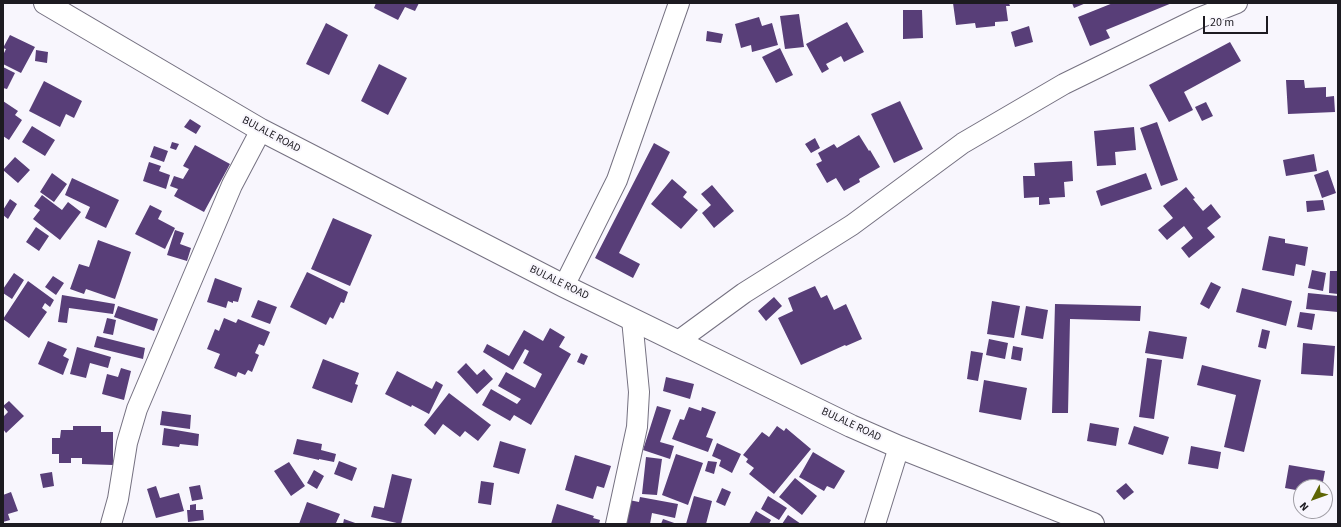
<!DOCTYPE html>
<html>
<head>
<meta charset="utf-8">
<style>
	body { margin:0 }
	#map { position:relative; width:1341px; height:527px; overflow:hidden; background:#f8f6fd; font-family:"Source Sans 3",sans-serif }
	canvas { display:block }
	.frame { position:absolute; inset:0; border:4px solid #1d1b21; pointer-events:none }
	.north { position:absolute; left:1293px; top:479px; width:40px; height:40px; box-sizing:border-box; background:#f8f6fd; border:1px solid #a09ea5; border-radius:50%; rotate:229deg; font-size:11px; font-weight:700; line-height:16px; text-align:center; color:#1d1b21 }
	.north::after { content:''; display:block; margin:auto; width:14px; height:18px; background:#5f6605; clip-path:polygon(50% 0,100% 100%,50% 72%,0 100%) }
	.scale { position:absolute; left:1203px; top:16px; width:65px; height:18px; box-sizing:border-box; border:2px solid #1d1b21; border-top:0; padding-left:5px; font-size:12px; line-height:14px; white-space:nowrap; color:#1d1b21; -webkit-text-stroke:3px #f8f6fd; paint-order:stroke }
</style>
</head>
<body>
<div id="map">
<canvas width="1341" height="527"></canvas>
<div class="frame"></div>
<div class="north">N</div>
<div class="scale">20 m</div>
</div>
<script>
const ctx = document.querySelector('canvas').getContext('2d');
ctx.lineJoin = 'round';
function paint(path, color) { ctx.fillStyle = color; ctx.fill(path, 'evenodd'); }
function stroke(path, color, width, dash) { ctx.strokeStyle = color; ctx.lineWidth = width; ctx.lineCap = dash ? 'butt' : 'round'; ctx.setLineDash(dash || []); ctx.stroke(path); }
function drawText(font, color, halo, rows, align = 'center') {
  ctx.font = font + ' "Source Sans 3",sans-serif'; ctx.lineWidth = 4; ctx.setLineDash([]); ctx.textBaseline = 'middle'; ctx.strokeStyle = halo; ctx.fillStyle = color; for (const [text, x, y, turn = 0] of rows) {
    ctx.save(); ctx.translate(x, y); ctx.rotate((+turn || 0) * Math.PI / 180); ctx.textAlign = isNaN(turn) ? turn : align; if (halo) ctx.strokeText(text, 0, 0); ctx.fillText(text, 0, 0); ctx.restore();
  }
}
paint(new Path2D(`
	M376 3H419L415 11 405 7 398 20 374 8Z
	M953 3H1009L1010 6H1006L1008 21 995 22V26L976 28 975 23 956 25Z
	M1072 3H1086L1074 8Z
	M1113 3H1172L1106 30 1110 38 1090 46 1078 17Z
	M903 10H922L923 38 903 39Z
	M799 14 804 47 785 49 780 16Z
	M759 17 762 26 772 23 778 45 752 52 751 45 741 48 735 24Z
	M847 22 864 52 844 62 841 56 826 64 829 69 822 73 806 44Z
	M326 23 348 35 329 75 306 64Z
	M1029 26 1033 42 1015 47 1011 32Z
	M707 31 723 34 721 43 706 41Z
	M10 35 35 47 21 73 3 64V52L4 53 6 49 3 48Z
	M1230 42 1241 61 1184 92 1193 110 1169 122 1149 85Z
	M780 48 793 75 776 83 762 57Z
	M36 50 48 52 47 63 35 61Z
	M379 64 407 78 388 115 361 101Z
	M3 67 15 73 7 89 3 88Z
	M1286 80H1304L1305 88 1326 87V97L1334 96 1335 112 1288 114Z
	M44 81 82 101 74 118 66 114 60 127 29 111Z
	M3 101 18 111 15 115 22 120 9 140 3 136Z
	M900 101 923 149 894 163 871 114Z
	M1206 102 1213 116 1202 121 1195 107Z
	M190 119 201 126 196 134 184 127Z
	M1157 122 1178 180 1161 186 1140 128Z
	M32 126 55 140 45 156 22 142Z
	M1134 127 1136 150 1115 152 1116 165 1097 166 1094 131Z
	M859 135 869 151 870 150 880 167 859 179 860 182 844 191 836 178 827 183 816 164 822 161 818 153 834 144 837 148Z
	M815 138 820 148 811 153 805 144Z
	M172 142 179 144 176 150 170 148Z
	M654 143 670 152 619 253 640 264 633 278 595 258Z
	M195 145 230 164 204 212 174 196 178 189 170 186 174 176 183 179 189 169 183 166Z
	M154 146 168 151 164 162 150 157Z
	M1314 154 1317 171 1286 176 1283 160Z
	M15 157 30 170 18 183 3 170Z
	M1072 161 1073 181 1064 182 1065 197 1049 198 1050 204 1039 205V197L1024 198 1023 176H1035L1034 163Z
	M149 162 161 166 159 171 170 175 166 189 143 181Z
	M1328 170 1336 193 1322 198 1314 175Z
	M52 173 67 184 54 202 40 192Z
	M1146 173 1152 189 1101 206 1096 191Z
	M72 178 119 200 106 228 85 218 90 207 65 195Z
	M672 179 687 192 683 197 698 210 681 229 651 204Z
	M712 185 734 211 714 228 702 213 711 205 701 194Z
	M1186 187 1195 198 1193 199 1203 211 1211 204 1221 217 1207 228 1215 237 1189 258 1181 248 1193 238 1184 226 1167 240 1158 230 1173 218 1163 206Z
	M42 195 62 210 68 202 81 212 60 240 33 219 40 210 34 206Z
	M10 199 17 204 8 219 3 215V210Z
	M1323 200 1325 210 1307 212 1306 201Z
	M150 205 162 211 158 219 175 228 165 249 135 234Z
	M333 218 372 235 350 286 311 269Z
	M36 227 49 236 39 251 26 242Z
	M175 230 184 233 180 244 191 248 187 261 167 255Z
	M1269 236 1285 239V243L1308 247 1305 266 1296 264 1294 276 1262 270Z
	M98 240 131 252 115 299 86 289 84 294 70 289 79 264 89 267Z
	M1312 270 1326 273 1323 291 1308 288Z
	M1330 271H1338V294L1329 293Z
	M307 272 348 292 344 303 341 302 333 319 330 317 326 325 290 307Z
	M14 273 24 280 12 299 3 293V289Z
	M53 276 64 283 56 295 45 287Z
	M215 278 242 288 238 302 233 301V303L228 301 226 308 207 302Z
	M28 281 54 300 50 307 45 303 42 308 47 312 29 338 3 319Z
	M1211 282 1221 287 1209 309 1200 304Z
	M815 286 821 298 827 295 834 310 846 304 862 339 846 346 845 345 801 365 778 318 793 311 788 298Z
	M1242 288 1292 301 1286 326 1236 312Z
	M1308 293 1338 296V312L1306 309Z
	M62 295 115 304 113 314 69 308 67 323 58 322Z
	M774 297 782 306 766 321 758 311Z
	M258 300 277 307 270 324 251 317Z
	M992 301 1020 306 1014 338 987 334Z
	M1055 304 1141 306 1140 321 1070 319 1068 413H1052Z
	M118 306 158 319 154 331 114 317Z
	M1026 306 1048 310 1043 339 1021 335Z
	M1300 312 1315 314 1312 330 1297 327Z
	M107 318 116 320 113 335 103 333Z
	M224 318 236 323 238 319 270 332 264 346 259 344 255 353 259 355 252 372 248 370 245 375 238 372 236 377 214 368 220 354 207 349 215 329 219 331Z
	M550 328 565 337 559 347 571 354 531 425 514 415 510 421 482 405 491 389 517 404 521 399 498 386 506 372 535 388 542 374 523 363 529 351 525 349 513 370 483 352 487 344 509 356 524 330 543 341Z
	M1262 329 1270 331 1266 349 1258 347Z
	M1149 331 1187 337 1183 359 1145 353Z
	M97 336 145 348 143 359 94 347Z
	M989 339 1008 343 1005 359 986 355Z
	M48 341 67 349 63 356 69 359 63 375 38 364Z
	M1303 343 1335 346 1333 376 1301 374Z
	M1013 346 1023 348 1021 361 1011 359Z
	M77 347 111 357 108 368 90 363 86 378 70 374Z
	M971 351 983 353 978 381 967 379Z
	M581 353 588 356 584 365 577 362Z
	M1147 358 1162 360 1154 419 1139 417Z
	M323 359 359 373 355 384 358 385 352 403 312 388Z
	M466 363 477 375 484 369 493 379 477 394 457 372Z
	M1202 365 1261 380 1244 452 1224 447 1236 395 1197 385Z
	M121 368 131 371 124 400 102 394 107 374 118 377Z
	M397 371 432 389 436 381 443 385 429 414 412 405 411 407 385 394Z
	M666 377 694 384 690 399 663 391Z
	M984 380 1027 388 1021 420 979 412Z
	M449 393 491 425 478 441 465 431 460 437 443 424 435 435 424 425Z
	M9 401 24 416 6 433 3 429V417L8 412 3 406Z
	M657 406 671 410 660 442 674 446 670 459 643 450Z
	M689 407 701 411 702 407 716 412 706 437 713 439 708 452 672 439 680 419 684 420Z
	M162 411 191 415 190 429 160 425Z
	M1090 423 1119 428 1116 446 1087 441Z
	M73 426H101V432H113V465L82 464V458H71V463H59V454H52V438H60L61 430H73Z
	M777 426 784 431 786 428 811 449 774 494 749 474 754 468 746 462 748 459 743 455 762 432 769 437Z
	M1134 426 1169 437 1163 455 1128 444Z
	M164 428 199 434 198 446 180 444 179 447 162 445Z
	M297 439 322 444 321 450 336 454 334 462 319 459V460L293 454Z
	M500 441 526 449 519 474 493 467Z
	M717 443 741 454 732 473 719 466 721 460 712 456Z
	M1191 446 1221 452 1218 469 1188 464Z
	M813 452 845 471 834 489 827 486 824 491 799 477Z
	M676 454 703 463 688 505 662 495Z
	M575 455 611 466 604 488 597 486 593 499 565 490Z
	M646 457 662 459 657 495 642 494Z
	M339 461 357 468 352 481 334 474Z
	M708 461 717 462 714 474 705 471Z
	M289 462 305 486 291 496 274 471Z
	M1289 465 1325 471 1322 487H1301V491L1285 488Z
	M314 470 324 476 317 489 307 483Z
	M52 472 54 486 43 488 40 474Z
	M392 474 412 479 401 524 371 517 374 506 384 508Z
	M795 478 817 496 802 515 779 497Z
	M481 481 494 483 491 505 478 503Z
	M1126 483 1134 492 1124 500 1116 491Z
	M200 485 203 499 192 501 189 487Z
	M156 486 160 498 179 493 184 511 156 518 147 489Z
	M722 488 731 492 725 506 716 502Z
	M11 492 18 511 8 514 10 520 3 522V495Z
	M694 496 712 501 706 524H686Z
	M768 496 787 508 779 520 761 509Z
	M640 497 678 504 675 518 652 513 650 524H625L629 500 639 502Z
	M307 502 340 514 336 523 339 524H299Z
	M196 504V510H203L204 520 188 522 187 510H190V505Z
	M557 504 594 516 593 518 600 520 599 524H551Z
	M756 511 771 520 769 524H749Z
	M788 515 801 524H782Z
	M344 519 358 524H343Z
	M663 519 677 524H661Z`), '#583e78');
const minor = new Path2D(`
	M564 286 617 180 679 3
	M677 342 744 293 852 225 963 143 1064 84 1199 18 1237 3
	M111 524 118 499 127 443 137 409 232 185 261 130
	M616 524 637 427 639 392 632 319
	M875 524 899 447`);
const tertiary = new Path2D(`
	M45 3 261 130 564 286 851 426 899 447 1093 524`);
stroke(minor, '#757181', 22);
stroke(tertiary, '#757181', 24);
stroke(minor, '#fff', 20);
stroke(tertiary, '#fff', 22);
drawText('11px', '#1d1b21', '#f8f6fd', [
	["BULALE ROAD",271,135,28],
	["BULALE ROAD",559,283,26],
	["BULALE ROAD",851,425,25]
]);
</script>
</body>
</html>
